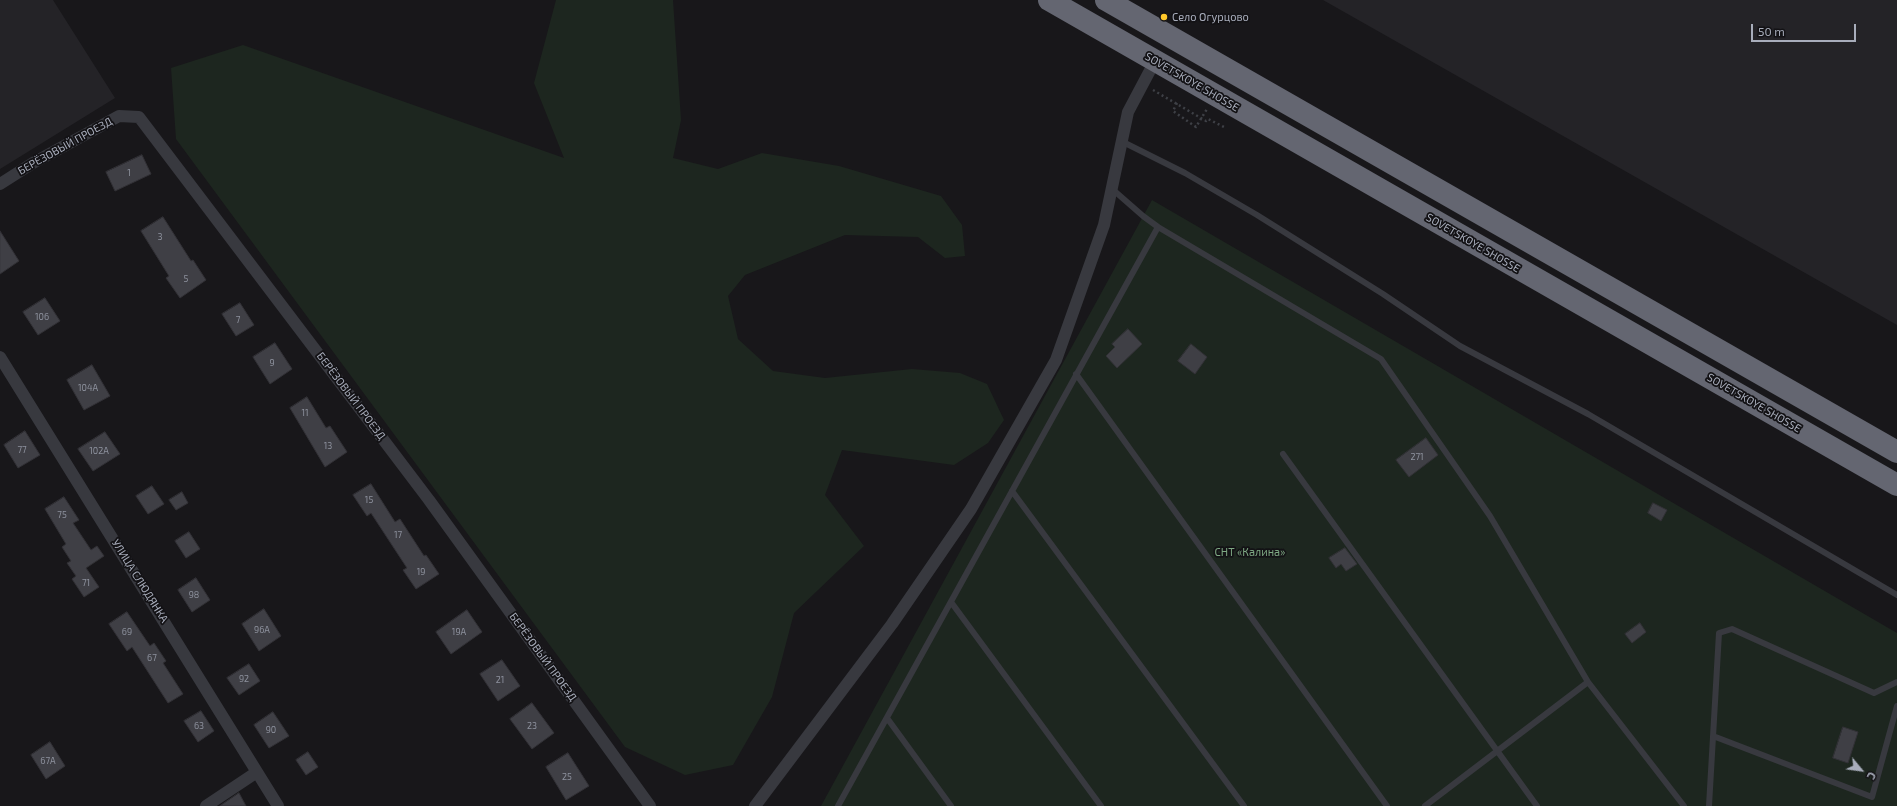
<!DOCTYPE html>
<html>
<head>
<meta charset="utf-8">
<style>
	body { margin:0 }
	#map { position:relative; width:1897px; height:806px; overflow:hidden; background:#18171a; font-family:"Exo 2",sans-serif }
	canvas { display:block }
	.north { position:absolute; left:1841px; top:750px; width:40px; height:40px; -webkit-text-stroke:3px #131215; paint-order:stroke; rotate:119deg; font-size:11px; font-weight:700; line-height:16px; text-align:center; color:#a8adbb }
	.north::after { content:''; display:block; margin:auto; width:14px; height:18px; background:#a8adbb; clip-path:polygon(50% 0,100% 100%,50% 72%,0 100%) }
	.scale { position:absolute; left:1751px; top:24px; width:105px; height:18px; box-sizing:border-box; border:2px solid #a8adbb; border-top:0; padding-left:5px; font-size:12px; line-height:14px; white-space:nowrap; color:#a8adbb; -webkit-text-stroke:3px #131215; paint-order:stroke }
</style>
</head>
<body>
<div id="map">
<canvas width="1897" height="806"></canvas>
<div class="north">С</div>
<div class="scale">50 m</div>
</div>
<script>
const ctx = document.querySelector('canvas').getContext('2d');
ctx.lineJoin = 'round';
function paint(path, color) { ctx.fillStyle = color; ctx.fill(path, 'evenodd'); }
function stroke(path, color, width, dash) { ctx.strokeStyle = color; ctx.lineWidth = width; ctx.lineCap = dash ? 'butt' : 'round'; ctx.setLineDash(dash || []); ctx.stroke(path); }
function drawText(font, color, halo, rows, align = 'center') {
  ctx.font = font + ' "Exo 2",sans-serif'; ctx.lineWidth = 3.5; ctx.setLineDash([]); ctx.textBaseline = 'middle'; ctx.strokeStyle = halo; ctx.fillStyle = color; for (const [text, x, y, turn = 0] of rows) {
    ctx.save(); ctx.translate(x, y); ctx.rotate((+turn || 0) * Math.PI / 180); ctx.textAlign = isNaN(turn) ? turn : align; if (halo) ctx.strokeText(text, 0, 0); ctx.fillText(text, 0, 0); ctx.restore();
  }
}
paint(new Path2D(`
	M0 0H53L115 98 0 169Z
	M1323 0H1897V325Z`), '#242327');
paint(new Path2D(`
	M556 0H673L681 120 673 158 718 169 762 153 839 166 941 196 962 225 965 256 945 258 918 237 845 235 745 275 728 296 738 339 773 371 825 378 912 369 960 373 987 384 1004 420 988 443 954 465 842 450 825 495 864 546 794 613 772 697 733 765 685 775 625 747 176 139 171 68 243 45 564 158 534 83Z
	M1152 200 1897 633V806H821Z`), '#1d261f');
const building = new Path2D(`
	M142 155 151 174 115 191 106 172Z
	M163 217 191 261 193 260 206 280 180 298 166 278 169 276 141 231Z
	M0 231 19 261 0 274Z
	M45 298 60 321 38 335 23 312Z
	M240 303 254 325 236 336 222 314Z
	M1128 329 1142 344 1117 368 1106 356 1115 347 1112 344Z
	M275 343 292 369 270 384 253 357Z
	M1191 344 1207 357 1195 374 1178 361Z
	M92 365 110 396 84 410 67 380Z
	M307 397 326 428 330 426 347 452 325 467 290 408Z
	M25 431 40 455 18 468 4 445Z
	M105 432 120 454 93 471 78 449Z
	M1426 438 1438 455 1409 477 1396 460Z
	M371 484 395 522 400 519 424 556 426 555 439 574 416 589 403 570 407 568 371 513 367 516 353 495Z
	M152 486 164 504 148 514 136 496Z
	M182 492 188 503 176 510 169 500Z
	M64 497 79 520 73 523 91 550 97 546 104 556 86 568 99 587 84 597 72 579 76 576 67 563 71 561 62 547 66 544 45 509Z
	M1653 503 1667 510 1661 521 1648 513Z
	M189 532 200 549 186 558 175 541Z
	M1345 548 1357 564 1346 571 1341 564 1336 568 1329 558Z
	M196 578 210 600 192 612 178 590Z
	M264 609 281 636 259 651 242 624Z
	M467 610 482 632 451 654 436 632Z
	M127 612 150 646 154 643 166 661 163 663 183 694 168 703 132 647 127 651 109 624Z
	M1640 623 1646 632 1632 643 1625 634Z
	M502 660 520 686 498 701 480 674Z
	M249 664 260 681 239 695 227 678Z
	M532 703 554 733 532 749 510 719Z
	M201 711 214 731 198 742 184 721Z
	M273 712 289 736 269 748 254 725Z
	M1843 727 1858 732 1848 763 1833 758Z
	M50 742 65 766 46 779 31 755Z
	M308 752 318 767 306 775 296 760Z
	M568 753 589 786 566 800 546 767Z
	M239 793 246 806H220Z`);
paint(building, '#3f3f45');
stroke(building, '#323136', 1);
stroke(new Path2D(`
	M1153 90 1206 121 1208 119 1224 127
	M1177 103 1173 111 1196 127 1207 109`), '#3e4046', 2.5, [2, 3]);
stroke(new Path2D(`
	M1121 141 1185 173 1257 215 1383 294 1460 346 1588 414 1897 595
	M1158 227 1381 359 1490 516 1588 682 1425 806
	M1076 374 1387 806
	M1283 454 1537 806
	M1012 491 1244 806
	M951 602 1101 806
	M1588 682 1684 806
	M887 718 951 806
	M1713 736 1872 797 1897 706
	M838 806 1158 227 1143 216 1111 188
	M1709 806 1719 633 1732 629 1874 693 1897 682`), '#38393f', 6);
stroke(new Path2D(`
	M0 184 33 163 119 116 139 117 429 500 650 806
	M0 357 278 806
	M206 806 257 772
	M755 806 892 624 971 509 1056 360 1104 225 1128 112 1155 61`), '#38393f', 12);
stroke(new Path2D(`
	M1049 0 1897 485
	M1106 0 1897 452`), '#646671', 22);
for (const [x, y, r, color] of [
	[1164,17,4,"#ffc82a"]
]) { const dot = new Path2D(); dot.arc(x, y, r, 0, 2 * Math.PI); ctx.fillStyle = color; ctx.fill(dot); stroke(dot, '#131215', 1.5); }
drawText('9px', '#8e929e', null, [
	["1",129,173],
	["3",160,237],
	["5",186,279],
	["106",42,317],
	["7",238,320],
	["9",272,363],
	["104А",88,388],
	["11",305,413],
	["13",328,446],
	["77",22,450],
	["102А",99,451],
	["271",1417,457],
	["15",369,500],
	["75",62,515],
	["17",398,535],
	["19",421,572],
	["71",86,583],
	["98",194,595],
	["96А",262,630],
	["69",127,632],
	["19А",459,632],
	["67",152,658],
	["92",244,679],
	["21",500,680],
	["63",199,726],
	["23",532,726],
	["90",271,730],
	["67А",48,761],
	["25",567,777]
]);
drawText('11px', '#a8adbb', '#131215', [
	["Село Огурцово",1172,17]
], 'left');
drawText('11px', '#a8adbb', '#131215', [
	["SOVETSKOYE SHOSSE",1192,82,30],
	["БЕРЁЗОВЫЙ ПРОЕЗД",65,146,-29],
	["SOVETSKOYE SHOSSE",1473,243,30],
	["БЕРЁЗОВЫЙ ПРОЕЗД",351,396,53],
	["SOVETSKOYE SHOSSE",1754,403,30],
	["УЛИЦА СЛЮДЯНКА",140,581,58],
	["БЕРЁЗОВЫЙ ПРОЕЗД",543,657,54]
]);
drawText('11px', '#7ea883', '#131215', [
	["СНТ «Калина»",1250,552]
]);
</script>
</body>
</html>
